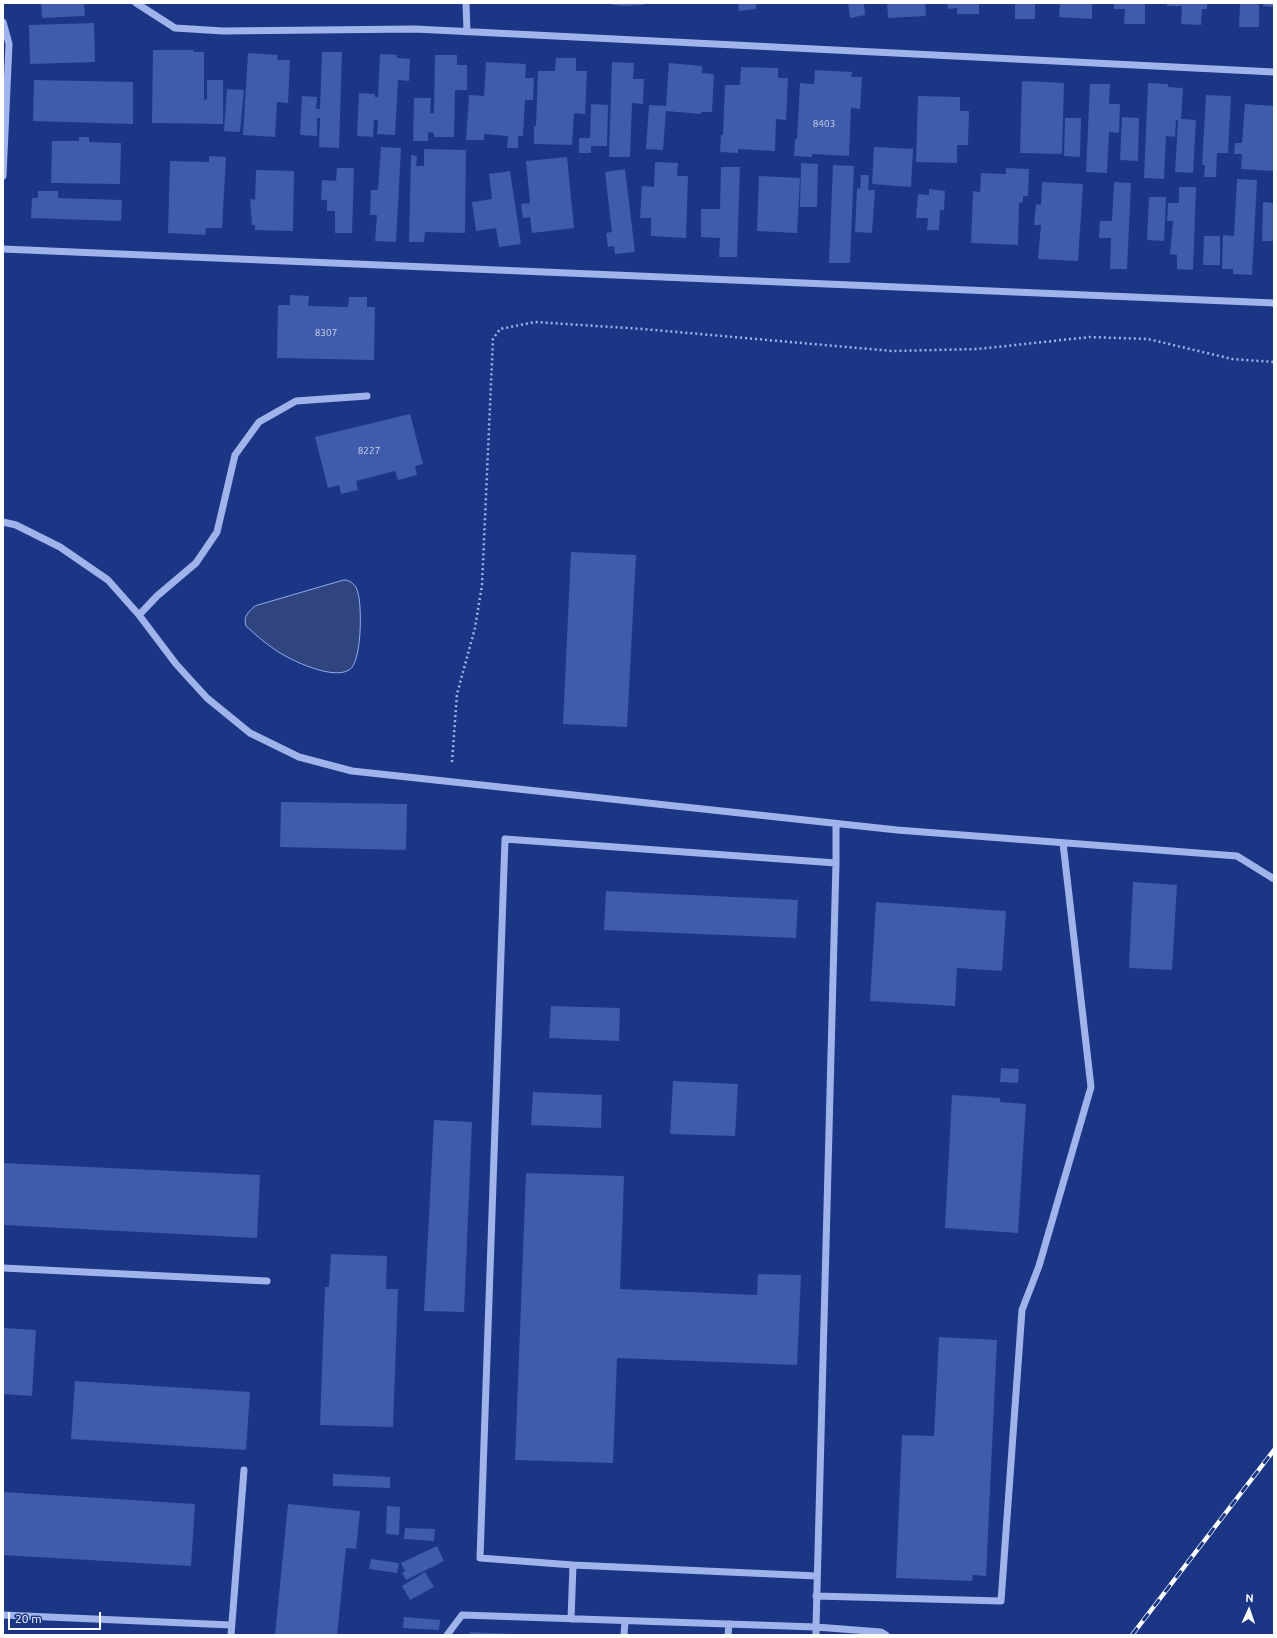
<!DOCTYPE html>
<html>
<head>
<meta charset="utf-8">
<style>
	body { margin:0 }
	#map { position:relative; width:1277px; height:1638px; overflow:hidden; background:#1a3684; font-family:Ubuntu,sans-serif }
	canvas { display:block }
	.frame { position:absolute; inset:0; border:4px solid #fff; pointer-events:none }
	.north { position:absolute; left:1229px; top:1590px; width:40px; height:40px; -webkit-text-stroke:3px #1a3684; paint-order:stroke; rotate:3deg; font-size:11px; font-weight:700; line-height:16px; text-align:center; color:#fff }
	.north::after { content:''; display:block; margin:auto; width:14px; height:18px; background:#fff; clip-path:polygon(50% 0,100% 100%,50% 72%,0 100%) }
	.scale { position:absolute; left:8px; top:1612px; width:93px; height:18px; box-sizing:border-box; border:2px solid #fff; border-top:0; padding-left:5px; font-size:12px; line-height:14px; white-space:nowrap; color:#fff; -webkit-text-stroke:3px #1a3684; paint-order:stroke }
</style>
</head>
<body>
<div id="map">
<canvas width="1277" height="1638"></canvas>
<div class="frame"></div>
<div class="north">N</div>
<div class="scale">20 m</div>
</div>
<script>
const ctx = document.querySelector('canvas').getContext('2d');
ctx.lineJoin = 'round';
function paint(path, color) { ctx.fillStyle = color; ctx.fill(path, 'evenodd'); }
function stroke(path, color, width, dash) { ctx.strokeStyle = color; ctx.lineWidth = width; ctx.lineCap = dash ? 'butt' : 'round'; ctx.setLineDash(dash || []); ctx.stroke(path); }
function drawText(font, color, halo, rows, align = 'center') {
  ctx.font = font + ' Ubuntu,sans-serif'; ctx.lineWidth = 3; ctx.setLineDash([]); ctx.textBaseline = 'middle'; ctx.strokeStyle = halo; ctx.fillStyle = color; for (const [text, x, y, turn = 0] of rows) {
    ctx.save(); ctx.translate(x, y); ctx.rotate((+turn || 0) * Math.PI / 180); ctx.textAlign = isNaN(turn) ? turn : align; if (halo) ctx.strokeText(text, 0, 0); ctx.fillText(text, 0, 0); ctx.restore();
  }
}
const water = new Path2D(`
	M344 580C351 580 357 586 358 593 362 607 362 663 349 670 333 680 292 661 277 651 266 644 256 635 246 626 243 617 248 612 255 606Z`);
paint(water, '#30447f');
stroke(water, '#92aded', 1);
paint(new Path2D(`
	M41 3H84L85 16 42 18Z
	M612 3H643V5L623 6 613 5Z
	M738 3H756V9L739 11Z
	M848 3H864L865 15 850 18Z
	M887 3H925L926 16 888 18Z
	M947 3H979V14H957V8L948 9Z
	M1015 3H1035V19H1015Z
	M1060 3H1092V19L1059 17Z
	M1114 3H1145V24H1124L1125 9H1114Z
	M1167 3H1207V9H1202L1201 25 1181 24 1182 6H1167Z
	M1240 3H1259V27H1239Z
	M1264 3H1274V7L1263 6Z
	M94 23 95 62 30 64 29 25Z
	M153 50H193L194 52H204V100L207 99V80H223V124L152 123Z
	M322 52H342L339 148 319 147 320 118H317V136L300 135 302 96 317 97 316 109H320Z
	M248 53 278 55 277 60H290L288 103 277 102 275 137 243 135Z
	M380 54 397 55V58L410 59 409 81 398 80 395 135 377 134 378 120H374L373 137 357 136 359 93 375 94V97H378Z
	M435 55H457V65H467V90H455L454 137H434V133L428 132V141H413L414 98H431L430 113H434Z
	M556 58H576V71H587L585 114 574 113 572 145 534 144V126H536L538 71H555Z
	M486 62 526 64 525 78H534L533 100H525L523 136H518V148H507L508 136 484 134V140H466L469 95 484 96Z
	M612 62 634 63 633 79H644L643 104 632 103 630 157H609Z
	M669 63 702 66V73L714 74 712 112H701V114L666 111 663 150 646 149 649 105 666 106Z
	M741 67 778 68V78H788L786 120 776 119 775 151 738 149V153L720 152 721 135H723L725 85H740Z
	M815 70 852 72 851 77H862L860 109 851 108 849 156 812 154V157L794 156 795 139H797L800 83 814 84Z
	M34 80 133 82V124L33 121Z
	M1022 81 1064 83 1062 154 1020 153Z
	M1148 83 1168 84V87L1183 88 1181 119 1196 120 1193 173 1175 172 1178 120H1176L1175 137 1166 136 1164 179 1144 178Z
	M1090 84H1110L1109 104H1120L1119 133 1109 132 1107 173 1086 172Z
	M227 89 244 90 240 132 224 131Z
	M1206 95 1231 96 1228 153H1217L1216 177H1204L1205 165H1202Z
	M918 96 960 97V111H969L968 145H957V163L916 162Z
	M591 104 608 105 607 146H591V153H579V138H590Z
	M1245 104 1274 106V171L1241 169 1242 154H1234L1235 143H1242Z
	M1122 117 1139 118 1138 161 1120 160Z
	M1065 118H1081L1080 157 1064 156Z
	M79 137H89V142L121 143 120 184 51 183 52 141H79Z
	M381 147 401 148 396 242 375 241 377 215H370L371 190H378Z
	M874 147 913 149 911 187 872 184Z
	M424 149 466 150 465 233 425 232 424 242H409L411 155 417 156 416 166H424Z
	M209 156 226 157 222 228H206L205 235 168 233 170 161 209 162Z
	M567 157 574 228 532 233 530 217 523 218 521 204 530 203 526 161Z
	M655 162 678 163 677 176H688L686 238 651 236V218H640L642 186 654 187Z
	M801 163 818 164 817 207H800Z
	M833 165 854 166 850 263H829Z
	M721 167H740L737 257H719L720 238 701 237V209H720Z
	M337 168H354L352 233H335V211H327V200H321L322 180 336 181Z
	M1006 168 1029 169 1028 196H1023V202L1019 203 1018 245 971 243 973 191 980 192 981 173 1006 174Z
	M625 169 635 252 615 254 614 246 608 247 606 233 612 232 605 172Z
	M256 170 294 171 293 231 255 230V225H252L250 199 255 200Z
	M510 171 521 244 499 247 496 228 476 231 472 202 492 199 489 174Z
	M861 175H869L868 190H875L872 233 855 232 857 188 860 189Z
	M759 176 800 178 797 233 757 231Z
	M1237 179 1257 180 1252 275 1233 274V269H1222L1223 235 1234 236Z
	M1042 182 1083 184 1078 261 1038 259 1041 225H1034L1036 204 1041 205Z
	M1114 182 1131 183 1127 269H1110L1111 238H1099L1100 221H1112Z
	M1179 187H1196L1193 270 1177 269V255L1170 254 1173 221H1167L1168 203H1179Z
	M929 189 945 191 944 210H940L939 230H927L928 218H916L918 194 929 195Z
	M38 191H58V198L122 200 121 221 31 218 32 198H38Z
	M1149 197H1166L1164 241 1147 240Z
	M1263 202 1274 203V241H1262Z
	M1204 236H1220V265H1203Z
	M290 295 309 296 308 306 348 307 349 297H367V307H375L374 360 277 358 278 305H290Z
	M410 414 423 464 415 466 417 475 398 480 395 471 356 481 358 490 341 494 339 485 328 488 315 437Z
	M571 552 636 555 627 727 563 724Z
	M281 802 407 804 406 850 280 847Z
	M1133 882 1177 885 1172 970 1129 968Z
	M606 891 798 900 796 938 604 930Z
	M876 902 1006 911 1002 971 957 968 955 1006 870 1001Z
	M551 1006 620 1008 619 1041 549 1038Z
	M1001 1068 1019 1069 1018 1083 1000 1082Z
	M673 1081 738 1084 735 1136 670 1134Z
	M533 1092 602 1095 601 1128 531 1125Z
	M952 1095 1000 1098V1102L1026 1104 1018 1233 945 1228Z
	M434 1120 472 1122 464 1312 424 1311Z
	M3 1163 260 1175 257 1238 3 1225Z
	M526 1173 624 1176 620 1289 757 1295 758 1274 801 1275 797 1365 617 1358 613 1463 515 1460Z
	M331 1254 387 1256 386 1289H398L393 1427 320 1425 325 1287H329Z
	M3 1328 36 1330 32 1396 3 1394Z
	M939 1337 997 1340 986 1576 973 1575 972 1581 896 1578 902 1435 934 1436Z
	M75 1381 250 1392 246 1450 71 1439Z
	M333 1474 390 1477V1488L333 1486Z
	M3 1492 195 1504 191 1566 3 1555Z
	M288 1504 360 1511 356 1549 346 1548 337 1635H275Z
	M387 1506 400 1507 399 1535 386 1534Z
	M405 1528 435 1529 434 1541 404 1539Z
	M437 1546 444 1561 406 1580 402 1573 405 1571 401 1563Z
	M371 1559 399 1563 397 1573 369 1569Z
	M425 1572 434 1587 410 1600 402 1586Z
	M404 1617 440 1620 439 1630 403 1628Z
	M470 1632 514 1634V1635H469Z`), '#3e5cab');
stroke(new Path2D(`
	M452 762 457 694 475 628 482 585 493 339 500 329 535 322 643 329 892 351 978 349 1090 337 1148 339 1232 359 1274 362`), '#a0b4eb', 2.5, [2, 3]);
stroke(new Path2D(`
	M136 3 175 28 223 31 415 29 1274 72
	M466 3 467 32
	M3 22 9 44 3 176
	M3 249 1274 303
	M3 522 16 525 60 547 108 580 139 615 176 664 207 698 250 733 299 757 352 771 897 830 1237 856 1274 879
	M139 615 157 596 196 563 217 532 235 455 259 422 296 401 367 396
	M836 863V824
	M3 1268 267 1281
	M817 1576 573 1565 480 1558 505 839 836 863 816 1627 881 1632 886 1635
	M816 1596 1001 1601 1022 1310 1039 1266 1091 1087 1063 843
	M3 1615 231 1625
	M571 1619 573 1565
	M231 1635 244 1470
	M447 1635 462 1615 816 1627V1635
	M624 1635 625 1621
	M728 1635 729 1624`), '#a0b4eb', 7);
const rail = new Path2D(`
	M1132 1635 1274 1450`);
stroke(rail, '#fff', 4.5);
stroke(rail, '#1a3684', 3, [9]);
drawText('10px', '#cfd6ea', null, [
	["8403",824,124],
	["8307",326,333],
	["8227",369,451]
]);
</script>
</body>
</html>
